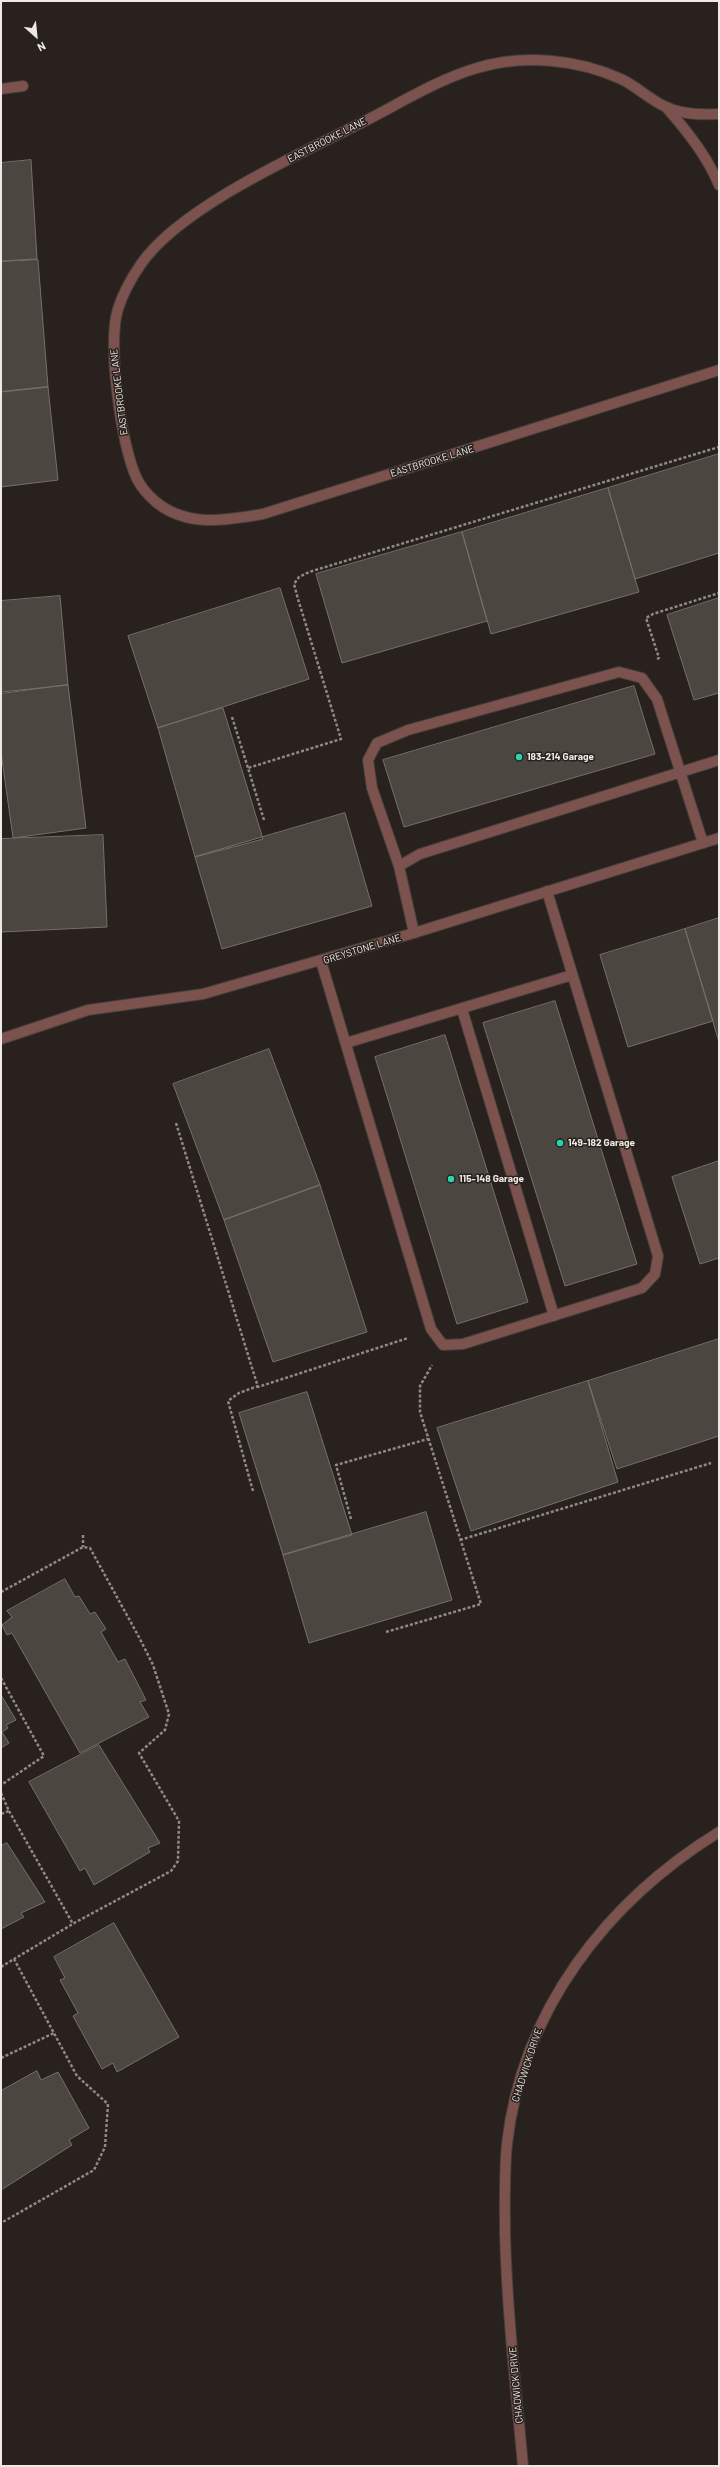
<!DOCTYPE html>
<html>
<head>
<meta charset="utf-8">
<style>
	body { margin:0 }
	#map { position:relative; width:720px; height:2467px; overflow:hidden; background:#28211d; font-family:Barlow,sans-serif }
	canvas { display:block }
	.frame { position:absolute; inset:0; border:2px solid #eee9e6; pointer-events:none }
	.north { position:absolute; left:16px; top:16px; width:40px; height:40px; -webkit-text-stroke:3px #28211d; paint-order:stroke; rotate:153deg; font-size:11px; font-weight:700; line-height:16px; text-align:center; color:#eee9e6 }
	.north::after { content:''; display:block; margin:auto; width:14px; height:18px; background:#eee9e6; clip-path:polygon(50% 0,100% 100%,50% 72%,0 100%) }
</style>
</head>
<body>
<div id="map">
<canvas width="720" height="2467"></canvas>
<div class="frame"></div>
<div class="north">N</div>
</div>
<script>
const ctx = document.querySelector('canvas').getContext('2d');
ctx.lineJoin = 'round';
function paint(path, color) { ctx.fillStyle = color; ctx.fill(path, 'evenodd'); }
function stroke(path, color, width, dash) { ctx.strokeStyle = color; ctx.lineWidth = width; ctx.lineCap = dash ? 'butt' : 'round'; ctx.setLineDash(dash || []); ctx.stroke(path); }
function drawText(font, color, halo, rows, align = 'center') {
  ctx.font = font + ' Barlow,sans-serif'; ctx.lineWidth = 3; ctx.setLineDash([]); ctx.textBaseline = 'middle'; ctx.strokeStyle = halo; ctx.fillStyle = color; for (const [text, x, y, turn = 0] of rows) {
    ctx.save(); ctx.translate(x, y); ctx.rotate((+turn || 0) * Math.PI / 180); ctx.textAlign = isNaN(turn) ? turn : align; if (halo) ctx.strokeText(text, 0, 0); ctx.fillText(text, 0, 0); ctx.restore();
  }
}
const building = new Path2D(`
	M31 160 37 259 1 261V163Z
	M38 260 48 387 1 392V262Z
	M48 387 58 480 1 487V392Z
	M719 454V553L635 579 608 488Z
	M608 488 639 592 491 634 462 532Z
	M462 532 487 621 342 663 316 574Z
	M280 588 309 679 158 728 128 636Z
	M60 596 68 685 1 692V601Z
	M719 598V693L694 700 667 615Z
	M68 685 86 828 13 838 1 752V694Z
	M634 686 655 754 404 827 383 760Z
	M223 708 263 839 195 857 158 728Z
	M345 813 372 906 222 949 195 857Z
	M103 835 107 927 1 932V839Z
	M719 918V1042L685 929Z
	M685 929 713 1021 628 1047 600 955Z
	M555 1001 637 1264 565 1286 483 1023Z
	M445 1035 528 1302 457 1324 375 1057Z
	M269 1049 320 1185 224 1220 173 1084Z
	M719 1161V1258L700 1264 672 1177Z
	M320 1185 367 1332 273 1362 224 1220Z
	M719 1339V1436L617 1469 588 1381Z
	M588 1381 618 1482 471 1531 437 1428Z
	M307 1392 352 1535 283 1555 239 1413Z
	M426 1512 452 1600 309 1643 283 1555Z
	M65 1579 75 1597 79 1596 90 1614 95 1612 106 1629 101 1632 118 1662 125 1659 146 1700 140 1702 149 1717 80 1753 12 1633 7 1635 2 1625 12 1617 7 1611Z
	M1 1695 16 1720 6 1725 8 1728 2 1732 9 1743 1 1748Z
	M99 1745 160 1843 148 1848 150 1852 94 1885 85 1868 80 1871 29 1782Z
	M7 1843 45 1902 21 1913 24 1917 1 1929V1846Z
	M114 1923 179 2037 117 2072 113 2063 102 2069 73 2016 78 2013 60 1980 65 1978 54 1957Z
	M37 2071 41 2080 58 2072 89 2128 69 2140 72 2145 1 2190V2091Z`);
paint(building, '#4b463f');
stroke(building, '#757068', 1);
const lane = new Path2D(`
	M1 89 23 86
	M666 107C687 131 707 156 719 185
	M399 866 372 788 368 760 377 743 408 730 619 672 642 678 657 699 703 843
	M414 933 399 866 420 854 719 760
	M321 961 431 1329 443 1345 463 1344 642 1288 655 1274 658 1256 547 891
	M462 1009 554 1316
	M346 1043 572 975`);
const street = new Path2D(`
	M719 114C702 115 679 114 664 106 649 99 636 86 621 79 577 59 523 54 477 68 439 79 402 102 367 120 304 152 181 206 141 264 132 277 123 293 118 309 107 343 121 446 137 479 141 487 149 496 156 502 188 528 226 520 263 514L719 370
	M1 1039 88 1010 203 994 414 933 719 838
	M523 2466C516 2389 507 2311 505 2234 505 2204 504 2174 507 2144 522 2010 607 1901 719 1832`);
stroke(lane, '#443d39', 12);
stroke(street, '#443d39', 12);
stroke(new Path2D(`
	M657 659 659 658 646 618 653 614 719 593
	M232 717 248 768
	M264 820 248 768 341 739 298 599 294 584 299 577 309 572 719 447
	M176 1123 258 1387 408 1338
	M253 1491 228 1401 239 1393 258 1386
	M351 1519 336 1465 428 1439
	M83 1535V1547
	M460 1540 711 1463
	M1 1592 83 1547 90 1548 140 1639 153 1665 169 1714 165 1730 139 1753 179 1821 178 1861 171 1871 76 1922 14 1959
	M386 1632 481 1604 420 1412V1386L432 1365
	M1 1678 44 1756 1 1785
	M1 1793 9 1811 1 1814
	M9 1811 73 1924
	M1 1967 14 1959 77 2076 108 2104 105 2147 94 2170 1 2223
	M1 2058 54 2033`), '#908a87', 2.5, [3, 2]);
stroke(lane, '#7b524d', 10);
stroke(street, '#7b524d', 10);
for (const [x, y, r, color] of [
	[519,757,4,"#25d5ae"],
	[560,1143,4,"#25d5ae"],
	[451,1179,4,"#25d5ae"]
]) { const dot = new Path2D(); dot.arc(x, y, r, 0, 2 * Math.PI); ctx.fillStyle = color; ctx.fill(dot); stroke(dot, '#28211d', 1.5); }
drawText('10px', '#eee9e6', '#28211d', [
	["EASTBROOKE LANE",327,140,-27],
	["EASTBROOKE LANE",119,392,-97],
	["EASTBROOKE LANE",432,461,-17],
	["GREYSTONE LANE",362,949,-17],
	["CHADWICK DRIVE",527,2065,-72],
	["CHADWICK DRIVE",516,2385,-95]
]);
drawText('bold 10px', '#eee9e6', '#28211d', [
	["183-214 Garage",527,757],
	["149-182 Garage",568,1143],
	["115-148 Garage",459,1179]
], 'left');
</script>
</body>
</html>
